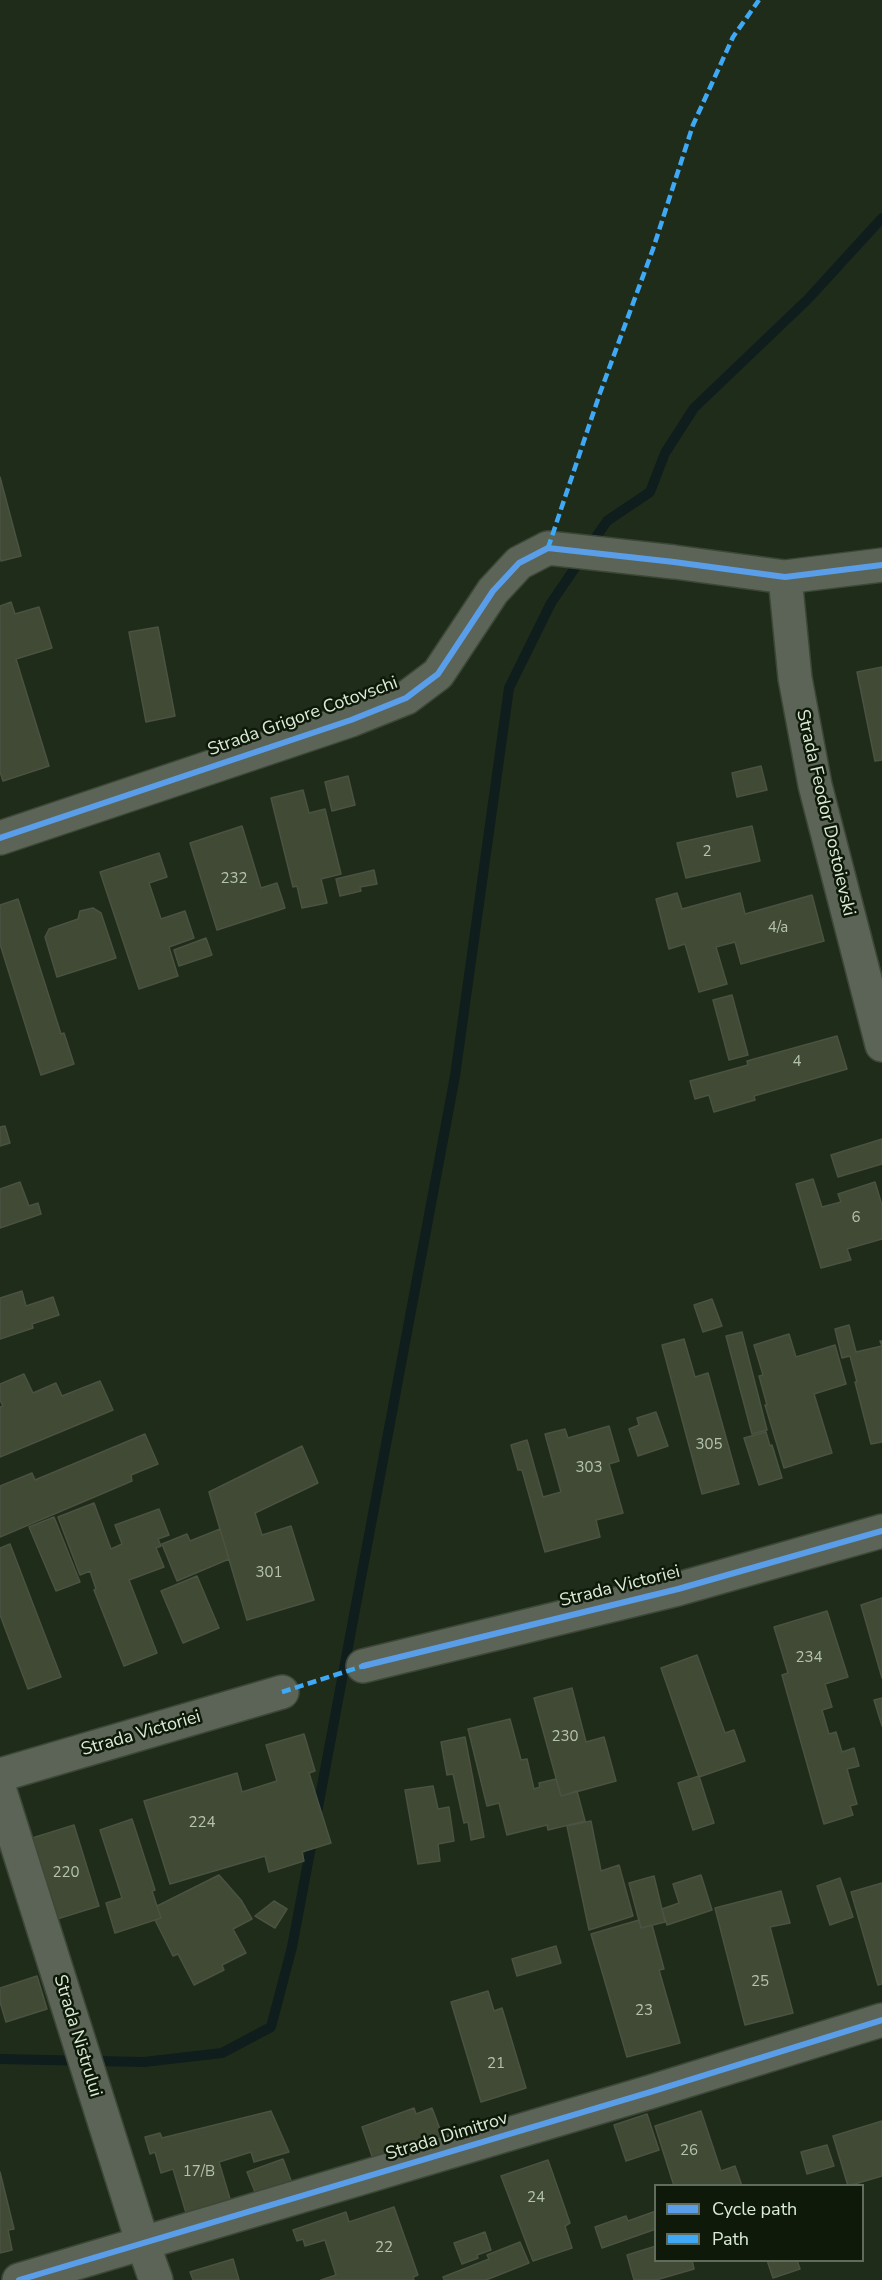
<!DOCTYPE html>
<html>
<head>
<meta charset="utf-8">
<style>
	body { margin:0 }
	#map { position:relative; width:882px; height:2280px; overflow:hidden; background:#202c1a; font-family:"Nunito Sans",sans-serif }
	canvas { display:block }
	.legend { position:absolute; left:654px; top:2184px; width:210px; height:78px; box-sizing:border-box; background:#0e190a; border:2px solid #606d5c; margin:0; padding:8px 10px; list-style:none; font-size:18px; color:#dbebd6 }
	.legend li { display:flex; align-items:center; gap:12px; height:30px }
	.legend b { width:30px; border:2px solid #606d5c }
</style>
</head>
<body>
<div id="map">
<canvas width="882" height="2280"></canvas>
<ul class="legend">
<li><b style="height:8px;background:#5a9eea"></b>Cycle path</li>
<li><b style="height:8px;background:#3fa9f5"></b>Path</li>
</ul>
</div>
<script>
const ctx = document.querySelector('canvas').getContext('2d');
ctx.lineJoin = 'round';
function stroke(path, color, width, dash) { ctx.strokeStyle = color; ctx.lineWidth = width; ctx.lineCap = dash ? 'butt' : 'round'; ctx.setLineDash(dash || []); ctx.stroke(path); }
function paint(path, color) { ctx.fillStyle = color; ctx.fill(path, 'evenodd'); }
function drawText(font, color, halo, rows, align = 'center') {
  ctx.font = font + ' "Nunito Sans",sans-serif'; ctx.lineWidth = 5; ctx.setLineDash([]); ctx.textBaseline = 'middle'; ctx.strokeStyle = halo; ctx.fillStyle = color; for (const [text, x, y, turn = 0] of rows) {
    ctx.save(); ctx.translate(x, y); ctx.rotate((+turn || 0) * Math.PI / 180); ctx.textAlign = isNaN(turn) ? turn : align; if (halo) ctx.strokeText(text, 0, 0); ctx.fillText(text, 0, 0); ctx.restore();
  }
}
stroke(new Path2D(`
	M316 1818 455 1076 509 688 551 603 607 521 650 492 665 453 694 408 808 299 882 218
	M0 2059 144 2062 222 2053 271 2027 292 1947 313 1836`), '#0f1d1d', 10);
const building = new Path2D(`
	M0 477 21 556 1 561 0 557Z
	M11 602 15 614 39 607 52 648 16 659 49 766 3 781 0 772V606Z
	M158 627 175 716 146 722 129 632Z
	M882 667V760L875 761 857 672Z
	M761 766 767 790 737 797 732 773Z
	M348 776 355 805 332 811 325 782Z
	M303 790 309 813 325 809 341 874 321 879 327 903 302 908 297 886 293 887 271 798Z
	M242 826 261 888 277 883 285 908 217 930 190 843Z
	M752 826 760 861 686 878 677 843Z
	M159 853 167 877 149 883 161 919 185 911 194 938 169 947 178 976 139 989 100 872Z
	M374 870 377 884 360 887 361 891 340 896 336 879Z
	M677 893 682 909 740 893 745 914 812 895 824 941 741 964 735 942 716 947 727 984 699 992 685 944 669 949 656 899Z
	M18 899 61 1034 64 1033 74 1064 41 1075 0 944V905Z
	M93 908 101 913 116 958 57 977 45 937 49 929 78 919 80 911Z
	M206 938 212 955 179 966 174 950Z
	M732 995 748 1055 729 1060 713 1000Z
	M837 1036 847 1069 754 1096 755 1100 714 1112 709 1095 695 1099 690 1081 748 1065 747 1061Z
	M5 1126 10 1143 0 1146V1127Z
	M882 1139V1164L838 1177 831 1155Z
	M813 1179 822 1207 841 1202 838 1194 875 1182 882 1205V1239L847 1249 851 1260 821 1268 796 1184Z
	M20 1182 29 1206 38 1203 41 1214 0 1228V1189Z
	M22 1291 26 1306 53 1297 59 1315 32 1324 33 1328 0 1339V1298Z
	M712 1299 722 1326 703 1332 694 1305Z
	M849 1325 856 1352 882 1346 880 1341H882V1442L871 1444 855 1382H857L850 1356 842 1358 835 1329Z
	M742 1332 767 1430 752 1434 726 1336Z
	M789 1334 796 1357 835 1345 846 1384 814 1394 832 1453 784 1468 765 1405H767L759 1376 763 1375 754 1345Z
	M684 1339 695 1377 708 1373 739 1484 702 1494 662 1345Z
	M24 1374 33 1393 56 1383 62 1396 100 1381 113 1410 0 1457V1407L3 1406 0 1400V1384Z
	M656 1412 668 1446 638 1456 629 1429 639 1425 637 1418Z
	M609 1426 619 1461 609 1464 623 1513 596 1520 600 1537 545 1552 522 1470H518L511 1445 527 1440 543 1497 561 1492 545 1434 565 1429 568 1438Z
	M766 1432 770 1446 772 1445 782 1478 759 1485 744 1438Z
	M145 1434 158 1464 131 1475 132 1481 0 1537V1486L32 1473 35 1480Z
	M302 1446 318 1483 255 1513 262 1535 291 1526 314 1600 247 1620 209 1492Z
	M94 1503 111 1549 122 1544 115 1525 159 1509 169 1535 158 1539 161 1546 156 1548 164 1567 129 1580 157 1653 124 1666 94 1590 96 1589 90 1571 80 1575 58 1517Z
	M54 1517 80 1582 56 1591 29 1527Z
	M220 1529 229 1559 177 1581 162 1544 187 1534 190 1541Z
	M10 1544 61 1677 28 1689 0 1615V1548Z
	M197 1576 219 1628 183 1643 161 1591Z
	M882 1598V1678L861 1605Z
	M827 1611 848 1677 825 1684 832 1707 822 1710 829 1734 836 1732 842 1752 854 1748 859 1766 847 1769 857 1804 850 1806 853 1815 824 1824 782 1675 788 1673 774 1627Z
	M697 1655 725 1733 734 1730 745 1761 699 1777 661 1668Z
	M572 1688 586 1742 604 1737 616 1781 561 1796 534 1698Z
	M882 1698V1726L874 1700Z
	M510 1719 521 1760 527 1759 534 1789 540 1787 539 1783 556 1779 561 1796 577 1791 585 1821 548 1830 547 1825 507 1835 499 1803 487 1806 468 1729Z
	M304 1734 315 1771 309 1773 331 1843 302 1852 304 1861 269 1872 265 1856 170 1884 144 1801 237 1773 242 1792 277 1781 266 1745Z
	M465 1737 484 1837 471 1840 468 1822 464 1823 453 1774 447 1775 441 1742Z
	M699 1776 714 1823 693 1830 678 1783Z
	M433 1786 438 1809 449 1807 454 1841 438 1844 440 1861 418 1864 405 1790Z
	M132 1819 155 1890 152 1891 161 1918 115 1933 106 1903 122 1898 100 1830Z
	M591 1821 601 1871 619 1865 633 1916 589 1930 567 1826Z
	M74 1825 99 1906 54 1920 29 1839Z
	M219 1875 241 1900 252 1919 233 1929 246 1953 222 1965 224 1970 194 1985 178 1954 173 1956 155 1920 161 1918 157 1906Z
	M701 1875 712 1910 667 1925 662 1909 679 1903 673 1884Z
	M654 1876 665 1922 641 1928 629 1883Z
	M840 1878 853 1917 830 1925 817 1886Z
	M882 1883V1984L878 1985 851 1892Z
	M781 1891 790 1923 770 1927 793 2013 745 2025 715 1908Z
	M274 1901 287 1909 275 1928 255 1916Z
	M639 1920 641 1928 652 1925 664 1969 659 1970 680 2043 627 2057 591 1934Z
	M556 1946 561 1963 517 1976 512 1959Z
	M37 1976 47 2009 6 2022 0 2002V1988Z
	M488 1991 494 2011 502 2008 526 2088 481 2102 451 2002Z
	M414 2108 416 2114 432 2108 443 2137 374 2162 362 2127Z
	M271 2111 289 2152 254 2162 251 2152 219 2162 233 2209 189 2223 173 2169 161 2173 155 2152 150 2154 145 2137 160 2133 162 2138Z
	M701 2111 721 2171 735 2166 742 2186H674L655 2126Z
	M647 2114 659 2150 626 2161 614 2125Z
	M882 2121V2176L848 2186 833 2136Z
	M827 2145 834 2166 807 2174 801 2152Z
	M283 2159 295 2191 257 2197 247 2172Z
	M548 2160 570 2223 565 2226 572 2248 533 2261 501 2176Z
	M0 2172 14 2229 8 2230 12 2250 0 2253Z
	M394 2207 418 2275 413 2277 414 2280H321L336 2275 325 2240 305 2246 303 2239 297 2241 293 2230 346 2212 349 2222Z
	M656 2211V2229L602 2248 595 2227 626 2216 628 2221Z
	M485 2232 491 2250 477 2255 478 2258 462 2264 454 2243Z
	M520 2242 529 2263 486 2280H444L443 2277 489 2259 487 2255Z
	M656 2246V2260H692L694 2269 656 2280H634L627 2255Z
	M233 2259 239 2280H193L190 2272Z
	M767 2260H797L800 2269 773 2278Z`);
paint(building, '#414a34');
stroke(building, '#4b5241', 1.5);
const minor = new Path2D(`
	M785 577 795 678 815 785 882 1045
	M0 838 351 720 406 698 438 674 493 591 519 563 548 548 674 562 785 577 882 565
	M363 1666 678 1589 882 1531
	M0 1775 282 1692
	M0 1791 143 2244 156 2280
	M19 2280 650 2092 882 2020`);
stroke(minor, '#3c4738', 36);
stroke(minor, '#5b6456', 33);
stroke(new Path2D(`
	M548 548 600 393 653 249 693 125 733 37 759 0
	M282 1692 363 1666`), '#3fa9f5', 4.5, [9, 4.5]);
stroke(new Path2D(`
	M0 838 351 720 406 698 438 674 493 591 519 563 548 548 674 562 785 577 882 565
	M363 1666 678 1589 882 1531
	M19 2280 650 2092 882 2020`), '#5a9eea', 6);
drawText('15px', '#b4c3ae', null, [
	["2",707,852],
	["232",234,879],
	["4/a",778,928],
	["4",797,1062],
	["6",856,1218],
	["305",709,1445],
	["303",589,1468],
	["301",269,1573],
	["234",809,1658],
	["230",565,1737],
	["224",202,1823],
	["220",66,1873],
	["25",760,1982],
	["23",644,2011],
	["21",496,2064],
	["26",689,2151],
	["17/B",199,2172],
	["24",536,2198],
	["22",384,2248]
]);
drawText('18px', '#dbebd6', '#0e190a', [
	["Strada Grigore Cotovschi",303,717,-20],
	["Strada Feodor Dostoievski",825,813,77],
	["Strada Victoriei",620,1587,-14],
	["Strada Victoriei",141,1734,-16],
	["Strada Nistrului",77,2036,73],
	["Strada Dimitrov",447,2137,-17]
]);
</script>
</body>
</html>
